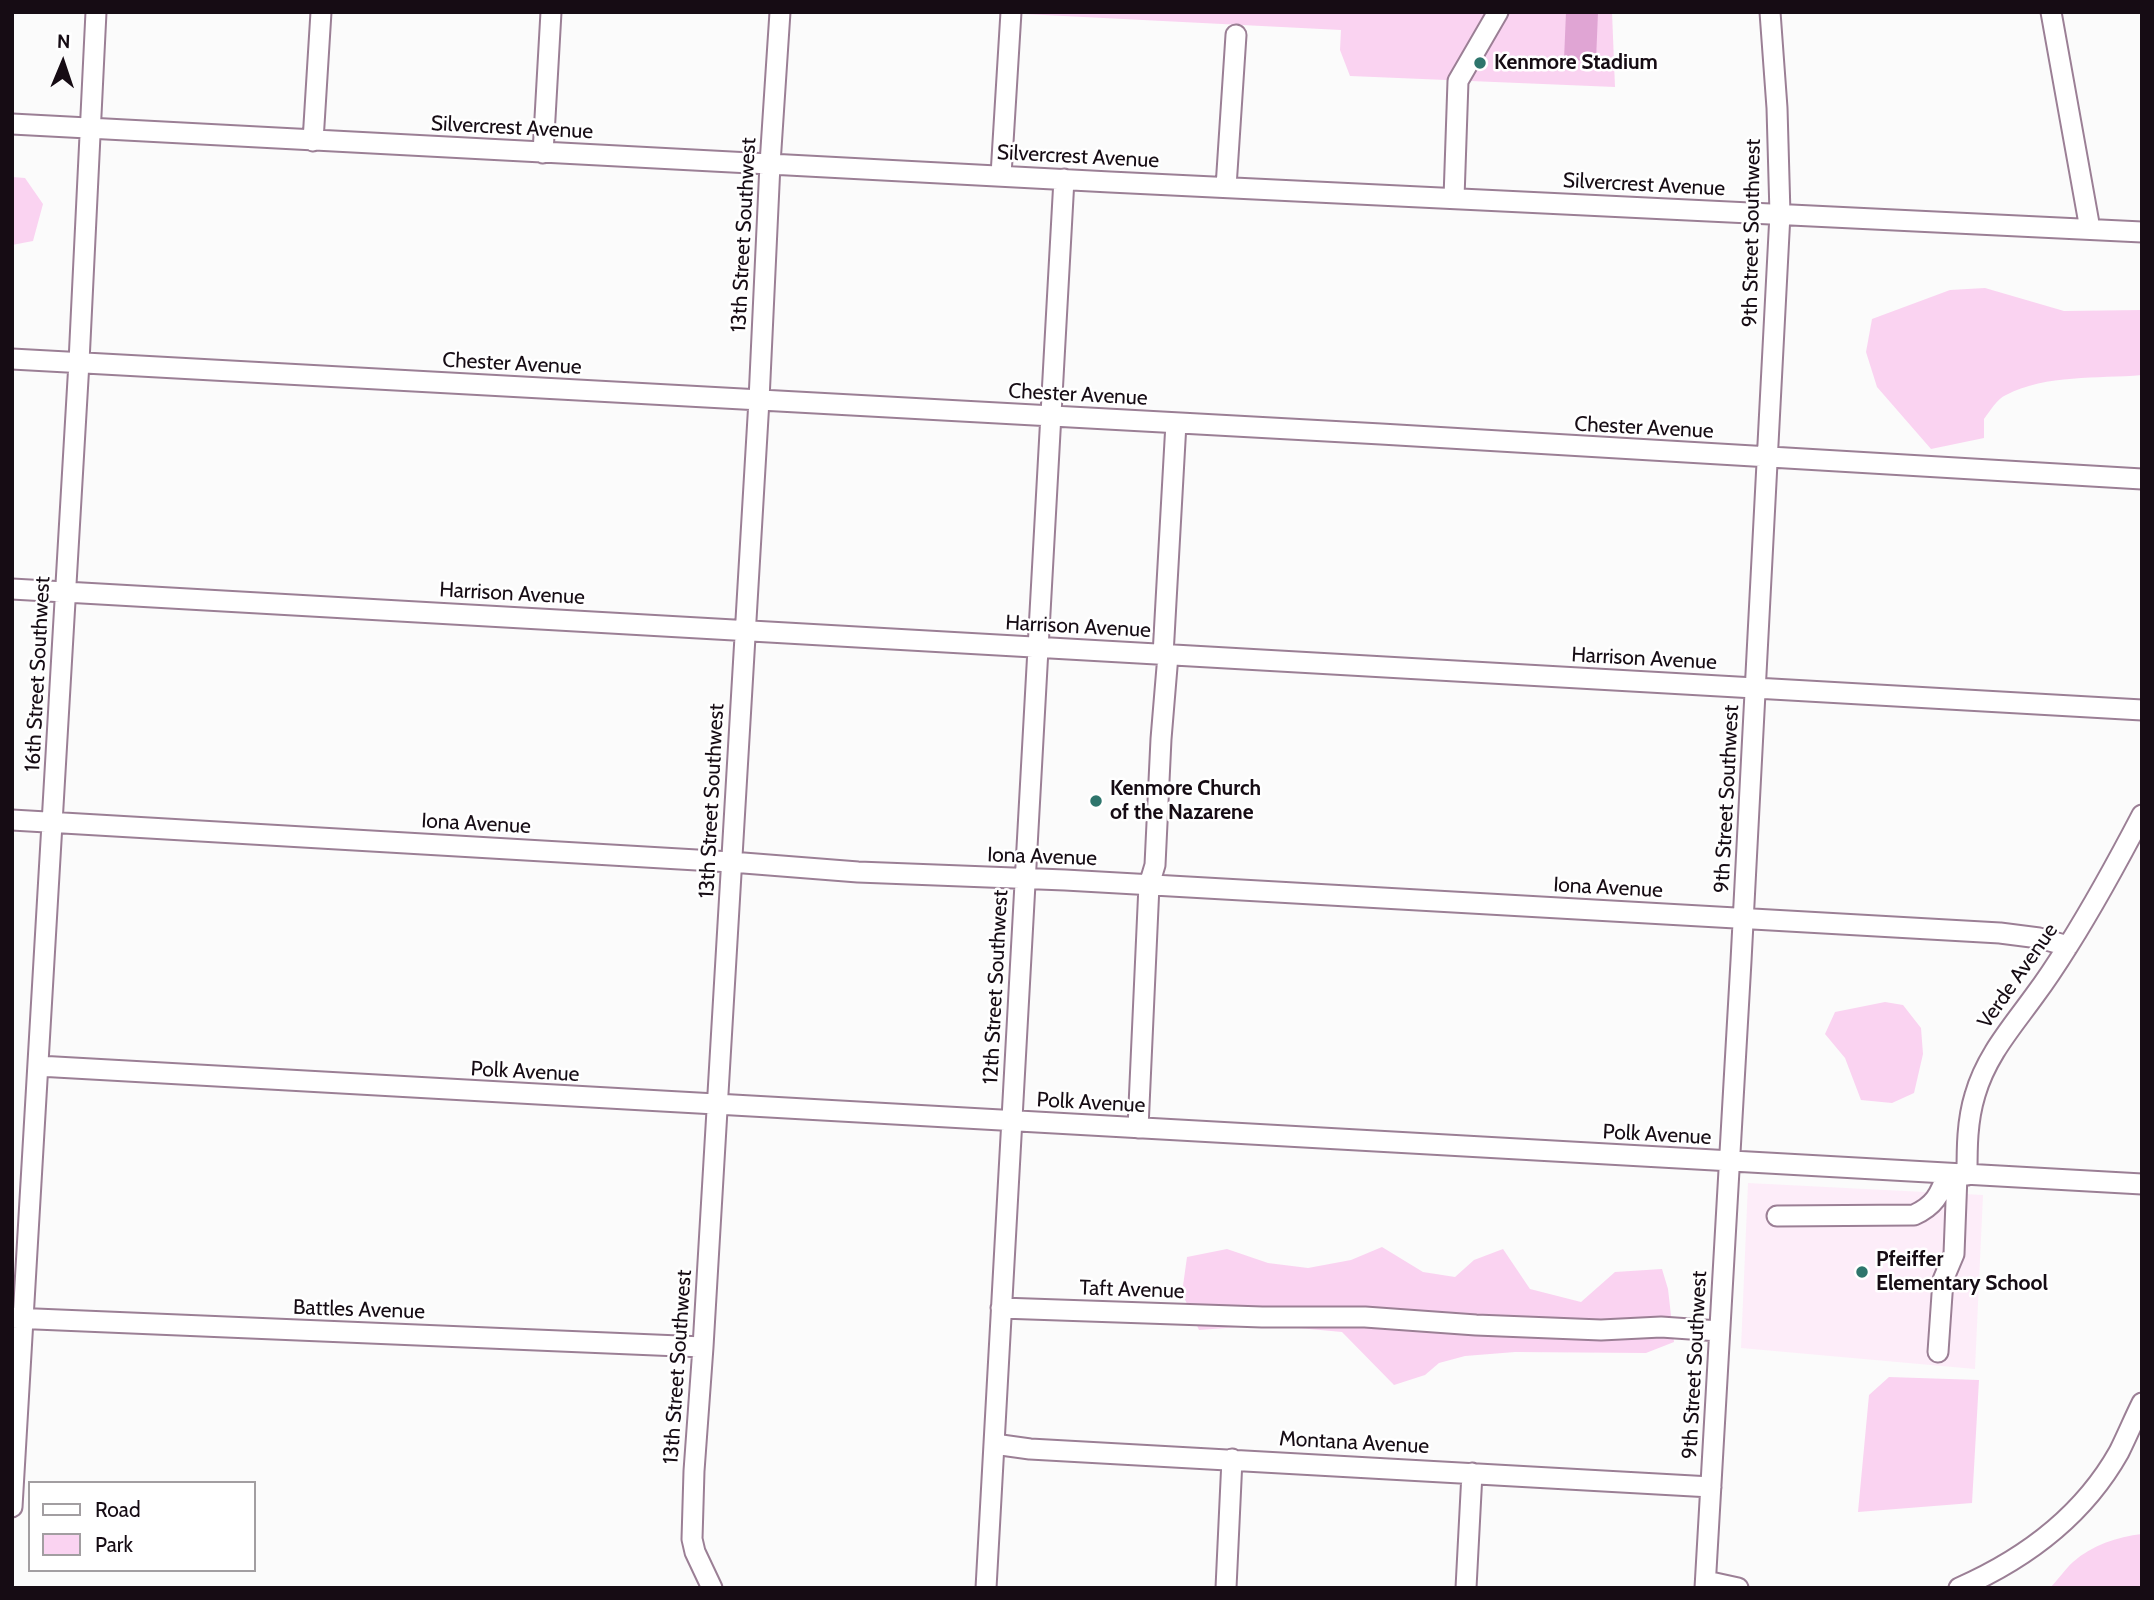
<!DOCTYPE html>
<html>
<head>
<meta charset="utf-8">
<style>
	body { margin:0 }
	#map { position:relative; width:2154px; height:1600px; overflow:hidden; background:#fbfbfb; font-family:Cabin,sans-serif }
	canvas { display:block }
	.frame { position:absolute; inset:0; border:14px solid #160c14; pointer-events:none }
	.legend { position:absolute; left:28px; top:1481px; width:228px; height:91px; box-sizing:border-box; background:#fff; border:2px solid #a29ea1; margin:0; padding:9px 12px; list-style:none; font-size:21px; color:#160c14 }
	.legend li { display:flex; align-items:center; gap:14px; height:35px }
	.legend b { width:35px; border:2px solid #a29ea1 }
	.north { position:absolute; left:28px; top:28px; width:70px; height:70px; -webkit-text-stroke:5px #fff; paint-order:stroke; rotate:2deg; font-size:19px; font-weight:700; line-height:28px; text-align:center; color:#160c14 }
	.north::after { content:''; display:block; margin:auto; width:24px; height:32px; background:#160c14; clip-path:polygon(50% 0,100% 100%,50% 72%,0 100%) }
</style>
</head>
<body>
<div id="map">
<canvas width="2154" height="1600"></canvas>
<div class="frame"></div>
<ul class="legend">
<li><b style="height:9px;background:#fff"></b>Road</li>
<li><b style="height:19px;background:#fad3f1"></b>Park</li>
</ul>
<div class="north">N</div>
</div>
<script>
const ctx = document.querySelector('canvas').getContext('2d');
ctx.lineJoin = 'round';
function paint(path, color) { ctx.fillStyle = color; ctx.fill(path, 'evenodd'); }
function stroke(path, color, width, dash) { ctx.strokeStyle = color; ctx.lineWidth = width; ctx.lineCap = dash ? 'butt' : 'round'; ctx.setLineDash(dash || []); ctx.stroke(path); }
function drawText(font, color, halo, rows, align = 'center') {
  ctx.font = font + ' Cabin,sans-serif'; ctx.lineWidth = 5; ctx.setLineDash([]); ctx.textBaseline = 'middle'; ctx.strokeStyle = halo; ctx.fillStyle = color; for (const [text, x, y, turn = 0] of rows) {
    ctx.save(); ctx.translate(x, y); ctx.rotate((+turn || 0) * Math.PI / 180); ctx.textAlign = isNaN(turn) ? turn : align; if (halo) ctx.strokeText(text, 0, 0); ctx.fillText(text, 0, 0); ctx.restore();
  }
}
paint(new Path2D(`
	M1748 1183 1983 1195 1975 1369 1741 1348Z`), '#fdedf9');
paint(new Path2D(`
	M1025 12H1612L1615 87 1350 76 1340 50 1341 30 1024 14Z
	M12 177 25 178 43 204 33 241 12 245Z
	M1985 288 2064 311 2142 310V375C2097 379 2047 374 2006 395 1997 399 1990 411 1984 419V438L1931 449 1877 387 1866 352 1872 319 1950 290Z
	M1885 1002 1903 1005 1921 1028 1923 1054 1914 1093 1892 1103 1861 1100 1845 1058 1825 1034 1835 1012Z
	M1382 1247 1423 1272 1455 1277 1474 1260 1503 1249 1530 1289 1581 1302 1615 1272 1662 1269 1668 1289 1674 1342 1646 1353 1515 1352 1465 1356 1439 1363 1425 1375 1394 1385 1342 1332 1266 1325 1199 1330 1182 1293 1187 1257 1227 1249 1268 1263 1308 1268 1351 1260Z
	M1889 1377 1979 1380 1972 1503 1858 1512 1869 1395Z
	M2142 1534V1588H2050C2058 1580 2065 1569 2073 1562 2092 1545 2117 1537 2142 1534Z`), '#fad3f1');
paint(new Path2D(`
	M1566 12H1598L1596 61 1564 60Z`), '#e0a5d4');
const minor = new Path2D(`
	M2051 12 2090 229
	M12 124 1110 182 2142 232
	M313 141 321 12
	M543 153 551 12
	M1001 175 1011 12
	M1226 187 1236 35
	M1454 198 1458 81 1498 12
	M12 359 1381 434 2142 479
	M12 589 2142 710
	M1163 655 1176 423
	M12 820 731 862 858 872 1065 880 2000 933 2039 938 2068 946
	M38 1066 2142 1184
	M1138 1128 1149 885 1155 865 1161 739 1168 655
	M1967 1175C1967 1148 1967 1121 1975 1095 1986 1056 2012 1027 2035 995 2047 979 2058 962 2068 946 2095 903 2119 859 2142 815
	M1777 1216 1914 1215C1934 1206 1940 1195 1947 1174
	M1001 1308 1262 1317H1365L1476 1325 1601 1330 1661 1327 1719 1331
	M12 1318 703 1347
	M1938 1352 1943 1280 1954 1254 1957 1175
	M994 1444 1030 1449 1711 1487
	M12 1507 79 362 96 12
	M1706 1581 1738 1588
	M712 1588 695 1552 692 1539 694 1471 703 1347 759 400 770 164 780 12
	M986 1588 1064 179
	M1226 1588 1232 1459
	M1466 1588 1472 1473
	M1705 1588 1741 961 1780 214 1777 108 1770 12
	M1959 1588C2025 1559 2083 1516 2119 1452 2127 1436 2134 1419 2142 1403`);
stroke(minor, '#9b7f95', 23);
stroke(minor, '#fff', 19);
for (const [x, y, r, color] of [
	[1480,63,7,"#2e756c"],
	[1096,801,7,"#2e756c"],
	[1862,1272,7,"#2e756c"]
]) { const dot = new Path2D(); dot.arc(x, y, r, 0, 2 * Math.PI); ctx.fillStyle = color; ctx.fill(dot); stroke(dot, '#fff', 2.5); }
drawText('bold 21px', '#160c14', '#fff', [
	["Kenmore Stadium",1494,63],
	["Kenmore Church",1110,789],
	["of the Nazarene",1110,813],
	["Pfeiffer",1876,1260],
	["Elementary School",1876,1284]
], 'left');
drawText('21px', '#160c14', '#fff', [
	["Silvercrest Avenue",512,128,3],
	["Silvercrest Avenue",1078,157,3],
	["Silvercrest Avenue",1644,185,3],
	["9th Street Southwest",1752,233,-89],
	["13th Street Southwest",744,235,-87],
	["Chester Avenue",512,364,3],
	["Chester Avenue",1078,395,3],
	["Chester Avenue",1644,428,3],
	["Harrison Avenue",512,594,3],
	["Harrison Avenue",1078,627,3],
	["Harrison Avenue",1644,659,3],
	["16th Street Southwest",38,674,-87],
	["9th Street Southwest",1727,799,-87],
	["13th Street Southwest",712,801,-87],
	["Iona Avenue",476,824,3],
	["Iona Avenue",1042,857,2],
	["Iona Avenue",1608,888,3],
	["Verde Avenue",2018,976,-55],
	["12th Street Southwest",996,987,-87],
	["Polk Avenue",525,1072,3],
	["Polk Avenue",1091,1103,3],
	["Polk Avenue",1657,1135,3],
	["Taft Avenue",1132,1290,2],
	["Battles Avenue",359,1310,2],
	["9th Street Southwest",1695,1365,-87],
	["13th Street Southwest",678,1367,-86],
	["Montana Avenue",1354,1443,3]
]);
</script>
</body>
</html>
